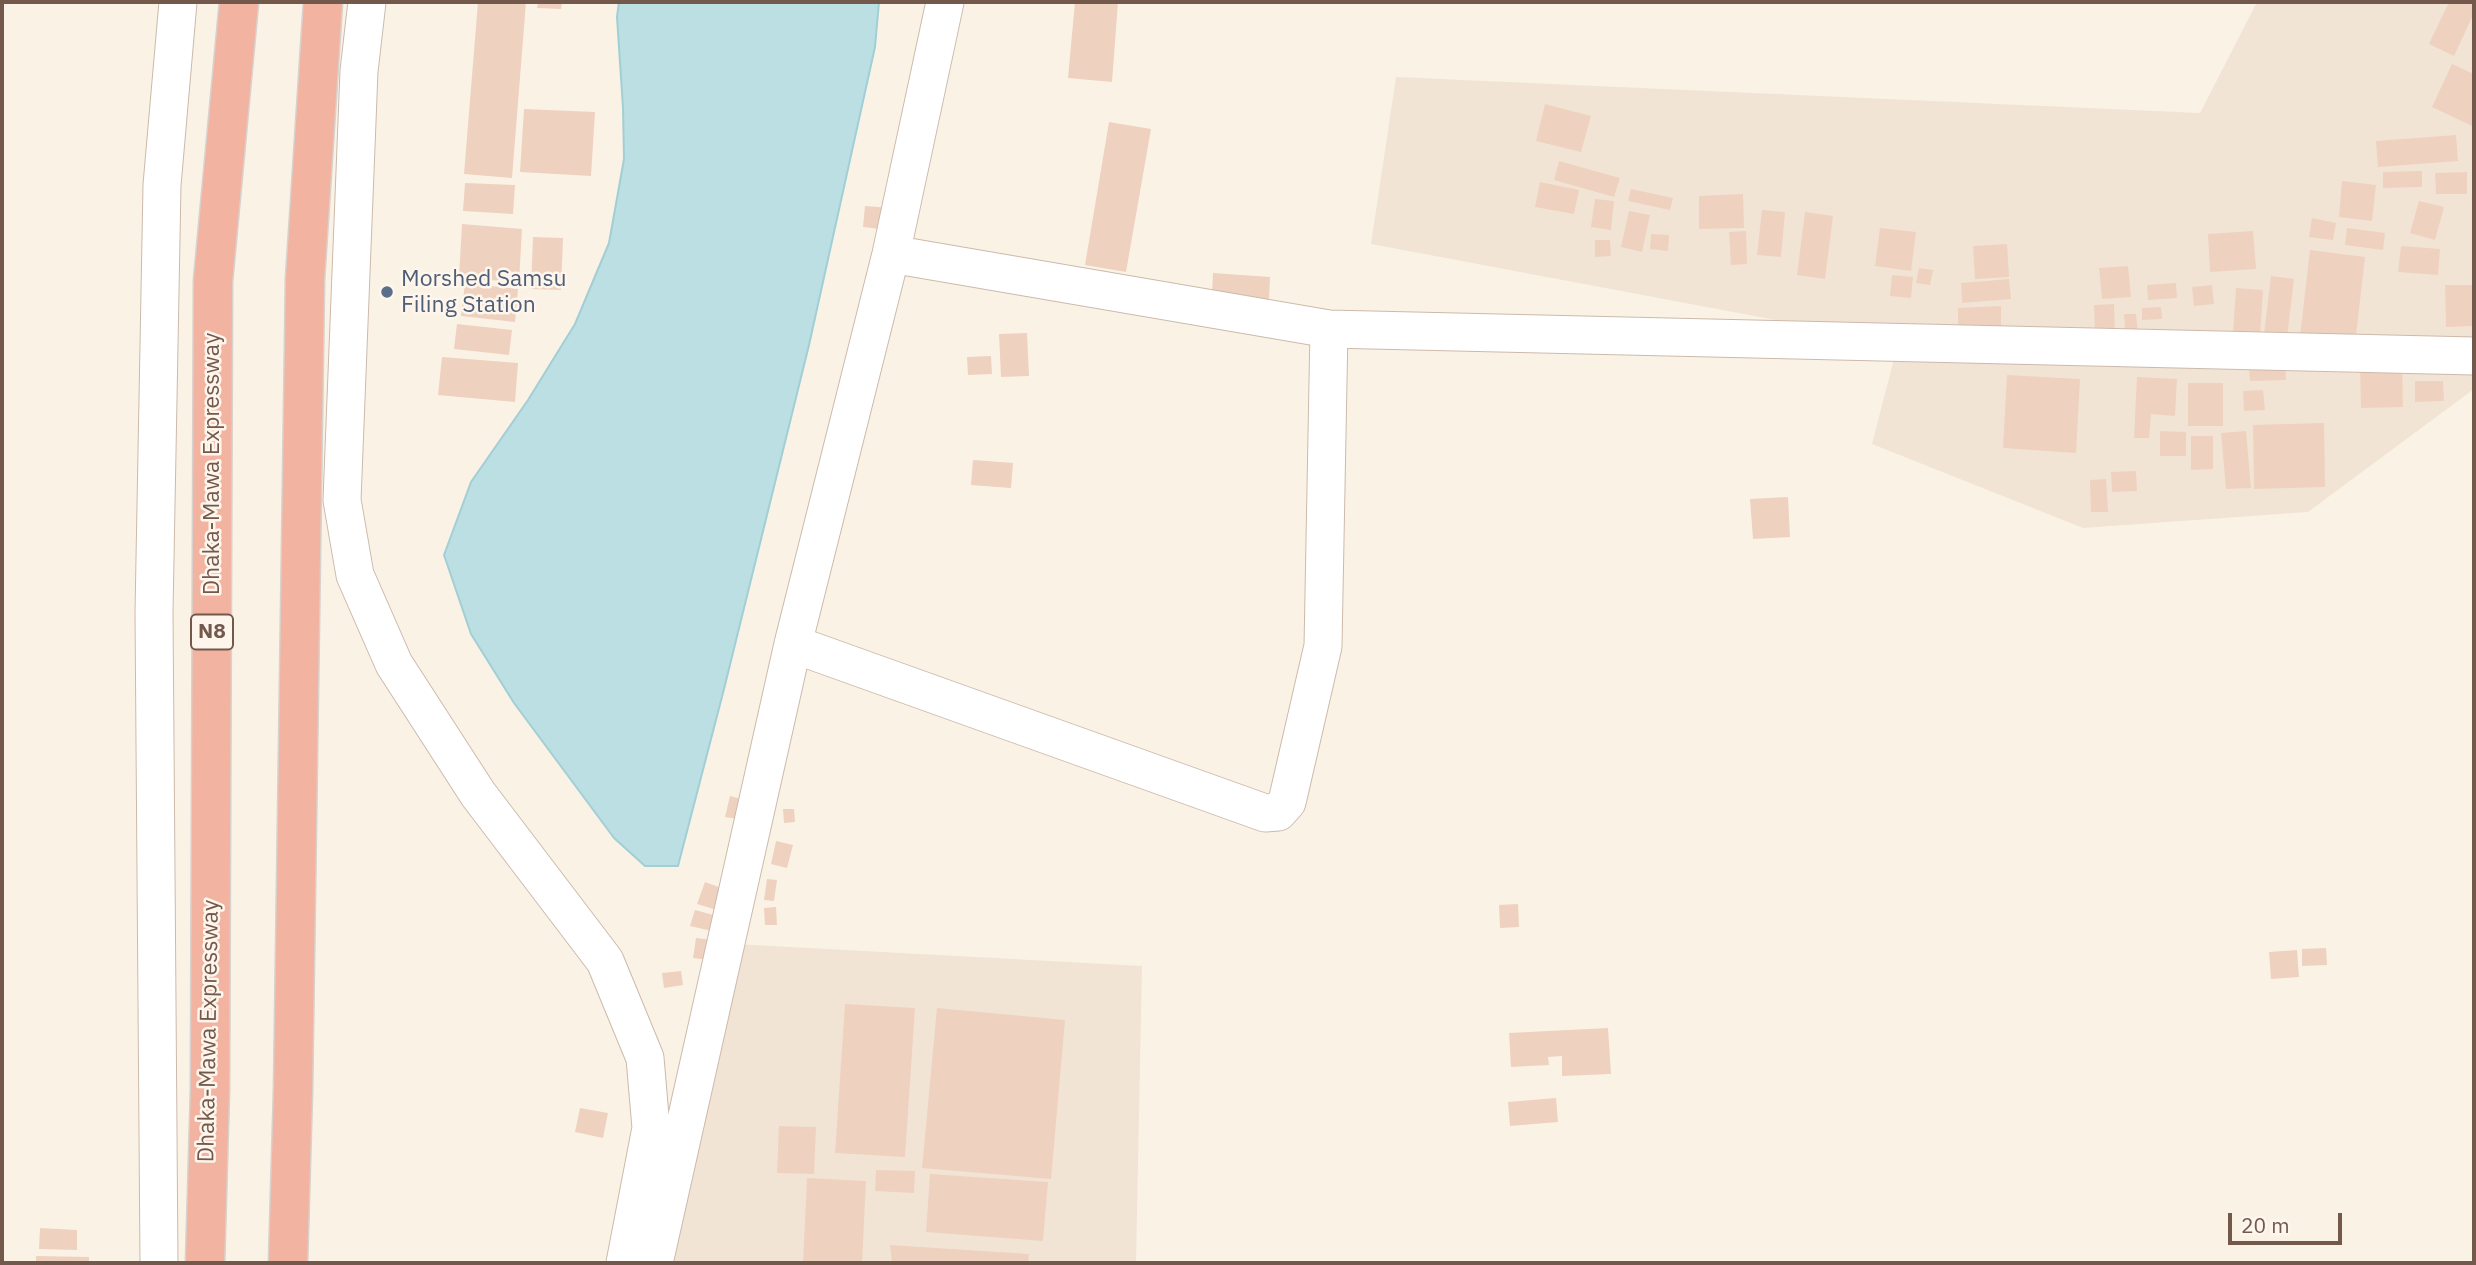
<!DOCTYPE html>
<html>
<head>
<meta charset="utf-8">
<style>
	body { margin:0 }
	#map { position:relative; width:2476px; height:1265px; overflow:hidden; background:#fbf2e6; font-family:"IBM Plex Sans",sans-serif }
	canvas { display:block }
	.frame { position:absolute; inset:0; border:4px solid #73594c; pointer-events:none }
	.scale { position:absolute; left:2228px; top:1213px; width:114px; height:32px; box-sizing:border-box; border:4px solid #73594c; border-top:0; padding-left:9px; font-size:21px; line-height:24px; white-space:nowrap; color:#73594c; -webkit-text-stroke:5px #fef6ec; paint-order:stroke }
</style>
</head>
<body>
<div id="map">
<canvas width="2476" height="1265"></canvas>
<div class="frame"></div>
<div class="scale">20 m</div>
</div>
<script>
const ctx = document.querySelector('canvas').getContext('2d');
ctx.lineJoin = 'round';
function paint(path, color) { ctx.fillStyle = color; ctx.fill(path, 'evenodd'); }
function stroke(path, color, width, dash) { ctx.strokeStyle = color; ctx.lineWidth = width; ctx.lineCap = dash ? 'butt' : 'round'; ctx.setLineDash(dash || []); ctx.stroke(path); }
function drawText(font, color, halo, rows, align = 'center') {
  ctx.font = font + ' "IBM Plex Sans",sans-serif'; ctx.lineWidth = 5; ctx.setLineDash([]); ctx.textBaseline = 'middle'; ctx.strokeStyle = halo; ctx.fillStyle = color; for (const [text, x, y, turn = 0] of rows) {
    ctx.save(); ctx.translate(x, y); ctx.rotate((+turn || 0) * Math.PI / 180); ctx.textAlign = isNaN(turn) ? turn : align; if (halo) ctx.strokeText(text, 0, 0); ctx.fillText(text, 0, 0); ctx.restore();
  }
}
paint(new Path2D(`
	M2257 2H2474V389L2308 512 2083 528 1872 444 1898 343 1371 244 1396 77 2200 113Z
	M735 944 1142 966 1136 1263H660Z`), '#f2e4d4');
const water = new Path2D(`
	M619 2H879L875 47 809 345 724 689 678 866H645L614 838 514 703 471 634 444 555 471 482 528 400 575 324 609 243 624 159 623 108 617 17Z`);
paint(water, '#bbdfe3');
stroke(water, '#a2ced5', 2);
paint(new Path2D(`
	M478 2H526L512 178 464 174Z
	M538 2H562L561 9 537 8Z
	M1075 2H1118L1112 82 1068 78Z
	M2449 2H2467L2474 5V13L2454 56 2429 44Z
	M2452 64 2474 74V127L2432 107Z
	M1545 104 1591 116 1581 152 1536 141Z
	M524 109 595 112 591 176 520 172Z
	M1109 122 1151 129 1126 272 1085 265Z
	M2456 135 2458 161 2378 167 2376 141Z
	M1559 161 1620 178 1614 197 1554 180Z
	M2422 171V187L2383 188V172Z
	M2467 172V194H2436L2435 173Z
	M2342 181 2376 185 2372 221 2339 217Z
	M1540 182 1579 190 1574 214 1535 207Z
	M465 183 515 185 513 214 463 211Z
	M1631 189 1673 198 1670 210 1628 201Z
	M1743 194 1744 228 1699 229V196Z
	M1595 199 1614 201 1611 230 1591 227Z
	M2419 201 2444 207 2435 240 2410 233Z
	M865 206 891 208 888 230 863 227Z
	M1762 210 1785 212 1781 257 1757 255Z
	M1629 211 1650 215 1642 252 1621 247Z
	M1805 212 1833 216 1825 279 1797 275Z
	M2312 218 2336 223 2333 240 2309 237Z
	M462 224 522 229 519 282 459 278Z
	M1880 228 1916 232 1911 271 1875 266Z
	M2347 228 2385 233 2383 250 2345 245Z
	M1746 231 1747 264 1731 265 1729 232Z
	M2253 231 2256 269 2210 272 2208 234Z
	M1651 234 1669 235 1668 251 1650 249Z
	M533 237 563 238 561 290 531 289Z
	M1595 240H1610L1611 256 1595 257Z
	M2007 244 2009 277 1975 279 1973 246Z
	M2401 246 2440 249 2438 275 2398 272Z
	M2310 250 2365 257 2354 352 2299 345Z
	M2128 266 2131 297 2102 299 2099 268Z
	M1919 268 1933 270 1930 285 1916 283Z
	M1213 273 1270 277 1269 299 1212 295Z
	M1892 275 1913 277 1911 298 1890 296Z
	M2271 276 2294 279 2286 346 2263 343Z
	M2009 279 2011 299 1962 303 1961 283Z
	M465 283 518 289 515 322 461 316Z
	M2176 283 2177 298 2148 300 2147 285Z
	M2212 285 2214 304 2194 306 2192 287Z
	M2445 285H2474V326L2446 327Z
	M2236 288 2263 290 2260 336 2233 334Z
	M2114 304 2115 334H2095L2094 305Z
	M2001 306V327L1958 328V308Z
	M2161 307 2162 319 2142 320V308Z
	M2124 314H2136L2139 344 2126 345Z
	M457 324 512 330 509 355 454 349Z
	M1027 333 1029 376 1001 377 999 334Z
	M991 356 992 374 968 375 967 357Z
	M442 357 518 363 515 402 438 395Z
	M2285 363 2286 380 2250 381 2249 365Z
	M2402 364 2403 407 2361 408 2360 365Z
	M2007 375 2080 379 2076 453 2003 448Z
	M2137 377 2177 379 2175 416 2151 414 2149 438H2134Z
	M2415 381H2443L2444 401 2415 402Z
	M2188 383H2223V426H2188Z
	M2263 390 2265 410 2244 411 2243 391Z
	M2324 423 2325 487 2254 489 2253 425Z
	M2160 431 2186 432V456H2160Z
	M2246 431 2251 488 2226 489 2221 433Z
	M2191 436H2213V469L2191 470Z
	M973 460 1013 463 1011 488 971 485Z
	M2136 471 2137 491 2112 492 2111 472Z
	M2106 479 2108 512H2091L2090 480Z
	M1788 497 1790 537 1753 539 1750 499Z
	M730 796 742 799 738 819 725 817Z
	M783 809H794L795 822 784 823Z
	M776 841 793 845 787 868 771 864Z
	M767 879 777 880 774 901 764 900Z
	M705 882 727 890 720 911 697 904Z
	M1518 904 1519 927 1500 928 1499 905Z
	M776 907 777 925H765L764 908Z
	M695 910 717 916 712 931 690 926Z
	M696 938 712 940 709 960 693 958Z
	M2326 948 2327 965 2302 966V949Z
	M2297 950 2299 977 2271 979 2269 952Z
	M681 971 683 985 664 988 662 973Z
	M845 1004 915 1008 905 1157 835 1153Z
	M937 1008 1065 1020 1051 1179 922 1168Z
	M1608 1028 1611 1074 1562 1076V1056L1548 1057 1549 1065 1511 1067 1509 1033Z
	M1556 1098 1558 1122 1510 1126 1508 1102Z
	M580 1108 608 1113 603 1138 575 1132Z
	M779 1126 816 1127 814 1174 777 1173Z
	M876 1170 915 1171 914 1193 875 1191Z
	M930 1174 1048 1182 1043 1241 926 1232Z
	M807 1178 866 1181 862 1263H803Z
	M40 1228 77 1230V1250L39 1249Z
	M890 1245 1029 1254 1028 1263H892Z
	M36 1256 89 1257V1263H36Z`), '#efd1bf');
const minor = new Path2D(`
	M367 2 359 71 342 500 355 575 394 664 478 794 605 961 645 1058 651 1128 625 1263
	M1329 329 2474 356
	M793 644 1265 813 1278 812 1287 802 1323 646 1329 329 891 254
	M159 1263 154 612 162 185 178 2
	M654 1263 793 644 891 254 945 2`);
const highway = new Path2D(`
	M205 1263 210 1090 213 281 239 2
	M288 1263 293 1091 305 279 323 2`);
stroke(minor, '#ccbaac', 39);
stroke(highway, '#d8d1cd', 41);
stroke(minor, '#fff', 37);
stroke(highway, '#f2b3a0', 38);
for (const [x, y, r, color] of [
	[387,292,7,"#5c6f8a"]
]) { const dot = new Path2D(); dot.arc(x, y, r, 0, 2 * Math.PI); ctx.fillStyle = color; ctx.fill(dot); stroke(dot, '#fef6ec', 2.5); }
for (const [x, y, w] of [
	[212,632,42]
]) { const box = new Path2D(); box.roundRect(x - w / 2, y - 17.5, w, 35, 5); ctx.fillStyle = '#fef6ec'; ctx.fill(box); stroke(box, '#73594c', 2); }
drawText('bold 21px', '#73594c', null, [
	["N8",212,632]
]);
drawText('23px', '#4e5e75', '#fef6ec', [
	["Morshed Samsu",401,279],
	["Filing Station",401,305]
], 'left');
drawText('23px', '#73594c', '#fef6ec', [
	["Dhaka-Mawa Expressway",212,464,-90],
	["Dhaka-Mawa Expressway",209,1031,-89]
]);
</script>
</body>
</html>
